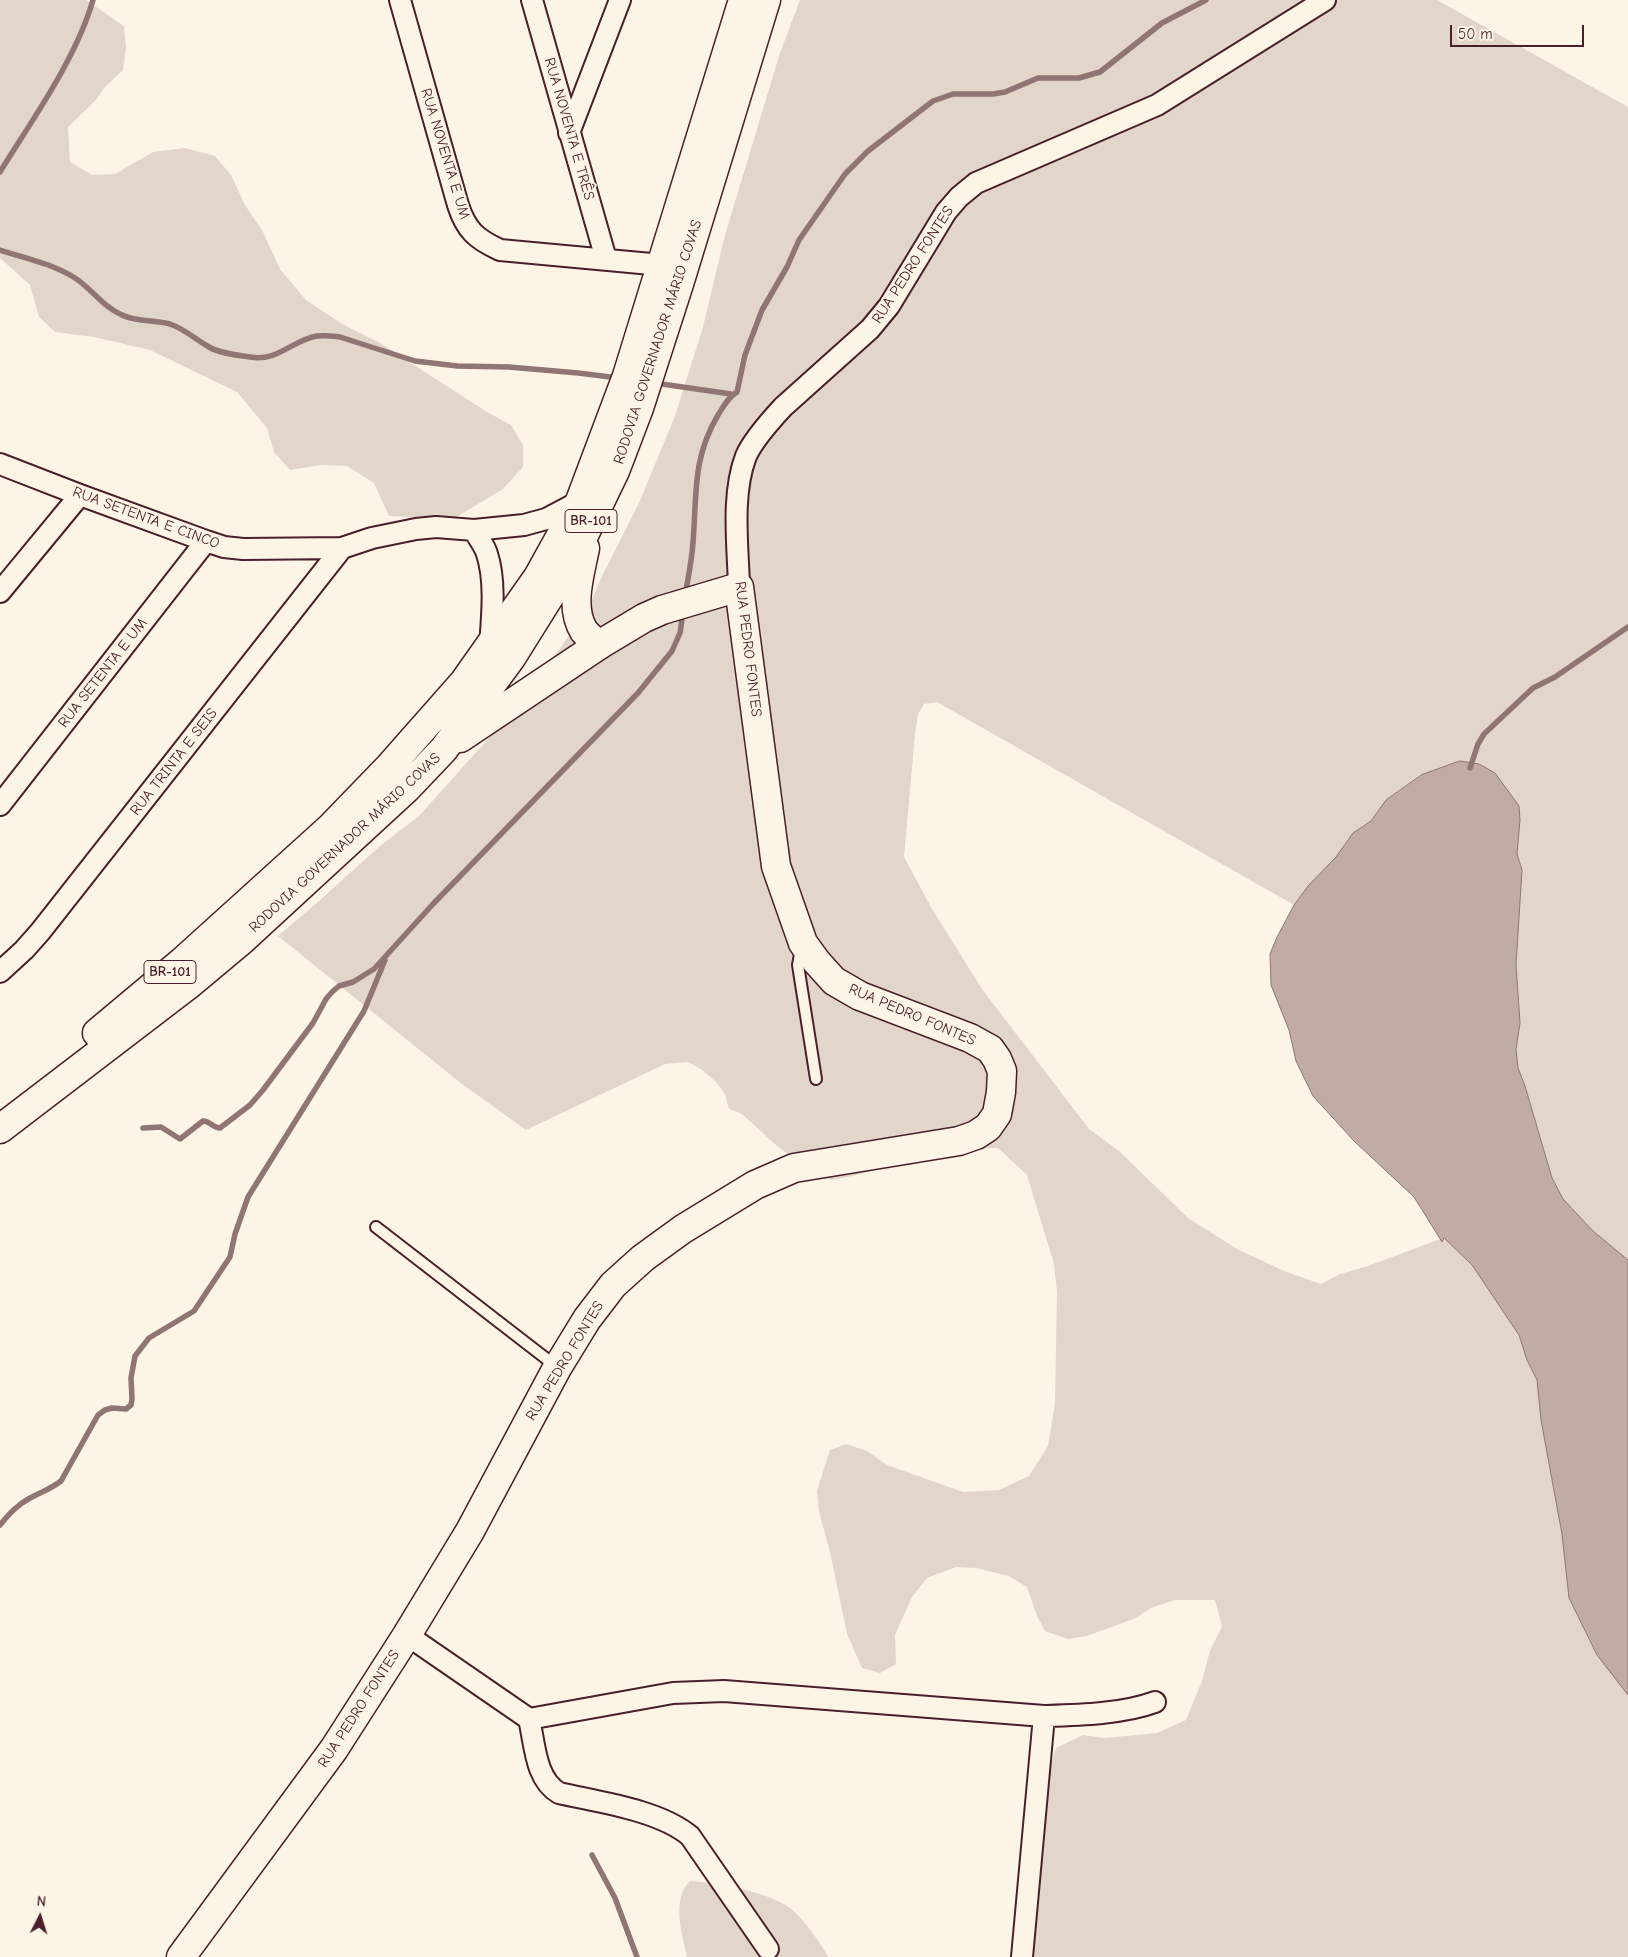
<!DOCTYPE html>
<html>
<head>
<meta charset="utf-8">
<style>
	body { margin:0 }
	#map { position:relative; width:1628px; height:1957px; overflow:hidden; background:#fcf5e5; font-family:"Comic Neue",sans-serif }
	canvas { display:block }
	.north { position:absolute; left:15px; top:1892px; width:50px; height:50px; -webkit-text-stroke:4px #fcf5e5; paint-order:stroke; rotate:5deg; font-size:14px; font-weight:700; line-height:20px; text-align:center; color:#4a1f2b }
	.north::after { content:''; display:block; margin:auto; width:18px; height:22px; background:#4a1f2b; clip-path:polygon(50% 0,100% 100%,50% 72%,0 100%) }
	.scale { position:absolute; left:1450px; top:25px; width:134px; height:22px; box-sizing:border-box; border:2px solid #4a1f2b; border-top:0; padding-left:6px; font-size:15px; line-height:18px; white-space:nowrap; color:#4a1f2b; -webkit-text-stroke:4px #fcf5e5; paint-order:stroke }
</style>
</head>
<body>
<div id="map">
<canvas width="1628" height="1957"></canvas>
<div class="north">N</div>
<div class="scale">50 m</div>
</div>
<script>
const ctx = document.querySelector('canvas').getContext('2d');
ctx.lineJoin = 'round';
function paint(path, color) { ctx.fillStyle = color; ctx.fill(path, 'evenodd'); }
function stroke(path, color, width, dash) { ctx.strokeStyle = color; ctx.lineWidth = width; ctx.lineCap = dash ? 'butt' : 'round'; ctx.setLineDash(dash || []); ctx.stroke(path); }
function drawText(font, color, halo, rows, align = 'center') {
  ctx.font = font + ' "Comic Neue",sans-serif'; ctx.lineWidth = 4; ctx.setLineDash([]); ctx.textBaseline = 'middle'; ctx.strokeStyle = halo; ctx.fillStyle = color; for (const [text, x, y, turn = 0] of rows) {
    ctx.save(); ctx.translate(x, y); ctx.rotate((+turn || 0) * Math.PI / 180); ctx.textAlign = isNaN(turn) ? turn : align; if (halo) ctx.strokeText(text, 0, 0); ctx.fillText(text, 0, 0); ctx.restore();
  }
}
paint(new Path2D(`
	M0 0H86L124 26 126 47 123 70 104 88 96 100 68 127 70 162 92 175 115 174 153 152 185 148 215 156 231 175 245 205 263 232 280 269 306 300 342 324 380 343 487 412 511 425 523 445V467L503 489 453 519 389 516 374 483 347 466 321 465 290 470 274 452 267 428 237 392 150 350 94 337 55 332 39 317 30 285 0 258Z
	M800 0H1437L1628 107V1260L1593 1231 1563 1199 1552 1178 1525 1086 1518 1068 1516 1049 1520 1023 1516 965 1522 870 1517 854 1520 820 1519 806 1495 773 1421 774 1386 800 1371 821 1353 833 1336 857 1308 886 1294 905 937 702 924 704 918 714 915 734 904 857 932 909 982 989 1089 1129 1119 1151 1188 1218 1237 1249 1284 1271 1321 1284 1340 1274 1368 1266 1443 1238 1472 1265 1519 1335 1527 1360 1537 1380 1541 1420 1562 1534 1569 1598 1597 1655 1628 1695V1957H1022L1048 1775 1056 1748 1083 1735 1104 1738 1157 1733 1186 1720 1202 1681 1210 1651 1222 1626 1215 1600H1175L1151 1608 1136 1618 1087 1636 1068 1639 1045 1631 1037 1616 1027 1587 1009 1576 976 1568 956 1567 927 1578 912 1597 895 1635 896 1664 880 1673 862 1668 847 1634 830 1552 819 1512 817 1491 830 1450 846 1444 867 1451 887 1465 963 1492 999 1490 1029 1476 1048 1446 1055 1403 1057 1292 1054 1264 1027 1175 998 1148H980L916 1158 857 1175 831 1180 809 1170 776 1145 742 1114 729 1109 725 1094 716 1082 701 1069 688 1062 665 1064 526 1130 462 1084 278 936 320 900 380 846 419 816 523 700 588 609 602 576 639 503 675 416 703 327 725 235 780 53Z
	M690 1881C719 1883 763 1891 787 1906 800 1914 822 1944 828 1957H687C682 1934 671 1900 690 1881Z`), '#e2d5ca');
const water = new Path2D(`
	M1460 761 1479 764 1495 773 1519 806 1520 820 1517 854 1522 870 1516 965 1520 1023 1516 1049 1518 1068 1525 1086 1552 1178 1563 1199 1593 1231 1628 1260V1695L1597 1655 1569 1598 1562 1534 1541 1420 1537 1380 1527 1360 1519 1335 1472 1265 1444 1238 1442 1242 1414 1197 1354 1141 1313 1096 1296 1061 1289 1030 1271 985 1270 954 1277 937 1294 905 1308 886 1336 857 1353 833 1371 821 1386 800 1421 775Z`);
paint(water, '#c0aca5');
stroke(water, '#917474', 1);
stroke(new Path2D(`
	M0 172C32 120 76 59 93 0
	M0 250C25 258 53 264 75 278 92 289 103 307 122 315 136 322 155 320 170 324 185 329 196 340 209 347 221 354 237 355 250 357 278 362 292 340 317 336 325 335 332 336 340 337L415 361 457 366 509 367 578 373 619 378
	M655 383 731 394
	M685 596C688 578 692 560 693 542 697 494 692 459 718 415 724 406 728 397 737 392L745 355 762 310 787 267 799 240 845 174 868 151 933 101 953 94H993L1005 92 1038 78H1079L1100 72 1162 23 1206 0
	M1470 768 1478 744 1484 734 1533 688 1555 677 1628 627
	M143 1128 161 1127 180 1139 203 1121C210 1121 213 1128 220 1128L250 1105 263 1090 313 1023 326 999 332 992 339 986 353 982 374 969 433 904 638 693 672 651 680 633 683 612
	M0 1525C9 1514 17 1505 30 1498 41 1492 51 1489 61 1481L98 1415 105 1410 112 1408 126 1409 131 1405 132 1399 131 1378 135 1356 149 1338 194 1311 230 1257 235 1234 248 1197 364 1011 385 960
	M592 1855 615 1898 637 1957`), '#917474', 5.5);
const lane = new Path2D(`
	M801 949 798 965 816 1079
	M376 1227 557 1367`);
const street = new Path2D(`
	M400 0 458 205C466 230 476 239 500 250L662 265
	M532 0 606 259
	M569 133 620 0
	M0 464 80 495 206 541 224 547 243 549 342 548 372 538 416 529 436 527 474 530 524 525 546 519 580 501
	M474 530C478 538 485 546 487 554 496 581 492 618 490 646
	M739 587C738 546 731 495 746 456 753 440 771 420 783 407L870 329 889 306 946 212 959 197 976 183 1157 105 1325 0
	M0 592 80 495
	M0 805 206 541
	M0 972 24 950 40 932 342 548
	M407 1635 529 1719C535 1744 535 1779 559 1793 598 1802 659 1810 690 1836L768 1949
	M529 1719 673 1693 724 1691 1044 1716C1078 1715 1123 1714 1155 1702
	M1022 1957 1044 1716`);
const secondary = new Path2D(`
	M181 1957 334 1749 407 1635 470 1531 557 1368 587 1319 613 1285 643 1258 683 1229 755 1185 794 1168 959 1141 976 1135 988 1127 997 1114 1001 1092 1002 1071 997 1059 990 1049 970 1038 860 996 834 981 816 961 803 943 776 866 739 587 662 610 644 618 599 645`);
const highway = new Path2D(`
	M460 738 599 645C594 641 588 636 584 631 569 607 580 574 585 548
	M97 1033 183 961 330 828 389 767 464 682 538 577 580 501 627 376 743 0
	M0 1129 187 986 242 940 406 789 444 749 511 658 571 562 615 471 639 408 679 284 766 0`);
stroke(lane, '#4a1f2b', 14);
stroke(street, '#4a1f2b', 24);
stroke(secondary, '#4a1f2b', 31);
stroke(highway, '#4a1f2b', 31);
stroke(lane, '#fcf5e5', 10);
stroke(street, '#fcf5e5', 20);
stroke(secondary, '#fcf5e5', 28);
stroke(highway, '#fcf5e5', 28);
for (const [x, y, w] of [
	[591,521,52],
	[170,972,52]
]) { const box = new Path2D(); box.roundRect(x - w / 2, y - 11.5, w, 23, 4); ctx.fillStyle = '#fcf5e5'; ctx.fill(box); stroke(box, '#4a1f2b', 1); }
drawText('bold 14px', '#4a1f2b', null, [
	["BR-101",591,521],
	["BR-101",170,972]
]);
drawText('15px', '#4a1f2b', '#fcf5e5', [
	["RUA NOVENTA E TRÊS",569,129,74],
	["RUA NOVENTA E UM",445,154,73],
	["RUA PEDRO FONTES",913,265,-57],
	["RODOVIA GOVERNADOR MÁRIO COVAS",658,342,-72],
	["RUA SETENTA E CINCO",146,518,20],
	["RUA PEDRO FONTES",748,649,83],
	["RUA SETENTA E UM",103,673,-52],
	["RUA TRINTA E SEIS",174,762,-52],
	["RODOVIA GOVERNADOR MÁRIO COVAS",345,843,-43],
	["RUA PEDRO FONTES",912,1015,23],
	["RUA PEDRO FONTES",565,1361,-59],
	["RUA PEDRO FONTES",359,1709,-57]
]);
</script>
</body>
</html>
